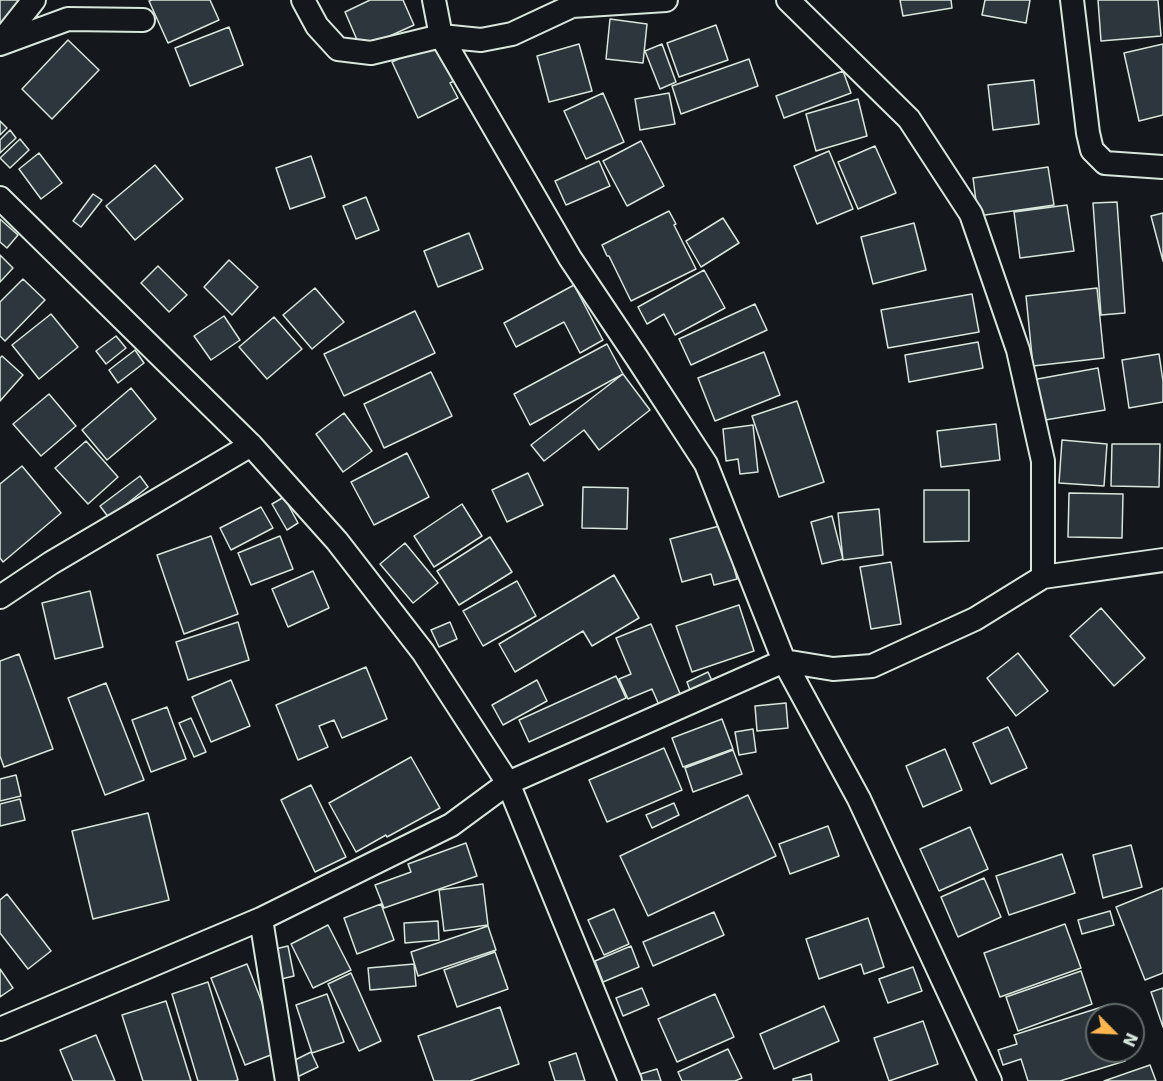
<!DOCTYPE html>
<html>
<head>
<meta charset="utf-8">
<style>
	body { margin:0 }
	#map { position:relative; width:1163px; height:1081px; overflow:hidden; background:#14181c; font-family:"DejaVu Sans",sans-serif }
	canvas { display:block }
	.north { position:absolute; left:1085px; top:1003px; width:60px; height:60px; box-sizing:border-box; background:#14181c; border:2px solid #626a69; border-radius:50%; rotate:114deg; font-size:16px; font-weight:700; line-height:24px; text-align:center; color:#d8e6dc }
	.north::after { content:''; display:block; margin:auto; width:21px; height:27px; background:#ffb74d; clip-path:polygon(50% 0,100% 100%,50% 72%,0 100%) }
</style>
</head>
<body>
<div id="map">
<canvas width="1163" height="1081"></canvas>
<div class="north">N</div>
</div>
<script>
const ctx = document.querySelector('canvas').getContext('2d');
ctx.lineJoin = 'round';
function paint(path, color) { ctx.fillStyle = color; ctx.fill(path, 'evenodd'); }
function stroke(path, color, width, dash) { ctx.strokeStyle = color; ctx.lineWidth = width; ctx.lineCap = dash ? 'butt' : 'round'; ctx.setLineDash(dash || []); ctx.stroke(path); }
const building = new Path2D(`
	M0 0H28L0 29Z
	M152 0H210L219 20 168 43 149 1Z
	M370 0H403L414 25 361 49 345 12Z
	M900 0H951L952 8 903 16Z
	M985 0H1030L1026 23 982 15Z
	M1098 0H1158L1161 36 1101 41Z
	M610 19 647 24 643 63 606 59Z
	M716 25 728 60 679 77 667 43Z
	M229 27 243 65 190 86 175 48Z
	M68 40 99 70 52 119 22 89Z
	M436 42 454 81 450 83 458 98 418 118 392 62Z
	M579 44 592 91 549 102 537 56Z
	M662 44 676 82 660 89 645 51Z
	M1163 44V115L1139 121 1124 53Z
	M749 59 758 86 681 114 672 86Z
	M843 71 851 93 784 118 776 96Z
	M1034 80 1039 124 993 130 988 85Z
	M603 93 624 142 586 159 564 111Z
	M669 93 675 124 640 130 635 99Z
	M858 99 867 136 816 151 806 114Z
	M0 121 7 128 0 135Z
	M10 130 16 138 0 153V140Z
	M20 139 29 150 10 168 0 158Z
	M641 141 664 186 627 206 603 161Z
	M875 146 896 193 858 209 838 162Z
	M829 151 853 209 817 224 794 166Z
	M39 153 62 183 41 199 19 169Z
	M311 156 325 197 290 209 276 168Z
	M599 161 610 186 566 205 555 181Z
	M155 165 183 199 135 240 106 206Z
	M1048 167 1054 205 978 216 973 178Z
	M93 194 102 200 81 227 73 221Z
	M366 197 379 230 356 239 343 206Z
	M1117 202 1125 313 1101 315 1093 203Z
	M1067 205 1074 251 1020 258 1014 212Z
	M669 211 676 224 674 225 696 269 631 301 609 256H607L602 245Z
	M1163 213V261L1151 216Z
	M723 218 739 243 701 267 686 241Z
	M0 219 18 235 7 248 0 242Z
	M914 223 926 270 873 284 861 237Z
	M469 233 483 269 438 287 424 251Z
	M0 255 13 268 0 282Z
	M229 260 258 287 232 315 204 287Z
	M158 266 187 295 169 312 141 283Z
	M704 270 725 308 675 335 664 314 647 324 638 307Z
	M23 279 45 300 5 341 0 336V302Z
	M574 285 603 340 580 353 564 322 516 347 504 323Z
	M315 288 344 322 312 349 283 315Z
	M1097 288 1104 358 1033 366 1026 296Z
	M972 294 979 332 888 348 881 310Z
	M755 304 767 330 691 365 679 339Z
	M415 311 435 353 344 396 324 354Z
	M51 314 78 347 39 379 12 345Z
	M224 316 240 340 211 360 194 336Z
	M274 317 302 349 267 379 239 347Z
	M116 336 126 348 106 364 96 351Z
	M978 342 983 368 909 382 905 355Z
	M607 344 623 374 530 425 514 394Z
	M135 350 144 363 118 383 109 370Z
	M764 352 780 395 715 421 698 378Z
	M1159 354 1163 381V402L1129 408 1122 360Z
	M2 356 23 375 0 401V358Z
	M1098 368 1105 410 1039 421 1032 380Z
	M431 372 452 416 384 448 364 404Z
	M623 374 650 410 599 450 584 430 544 461 531 445Z
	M131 388 156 419 107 460 82 430Z
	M49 394 76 426 41 456 13 424Z
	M797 401 824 482 779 497 752 416Z
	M344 413 372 451 343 472 316 434Z
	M996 424 1000 460 941 467 937 431Z
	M753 425 758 472 740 474 738 459 726 461 723 429Z
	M1062 440 1107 444 1104 486 1059 483Z
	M86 441 118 477 88 504 55 468Z
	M1112 444H1160L1159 487 1111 486Z
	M407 453 429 497 374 525 351 482Z
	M22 466 61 513 3 562 0 558V484Z
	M528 473 543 505 507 522 492 490Z
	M140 476 148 487 109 518 100 506Z
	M583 487 628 488 627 529 582 528Z
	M924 490H969V541L924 542Z
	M1069 493 1123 494 1122 538 1068 537Z
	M284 497 298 523 287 530 272 504Z
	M462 504 482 536 434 567 414 536Z
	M261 507 273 528 231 550 220 528Z
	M879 509 883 555 843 560 838 513Z
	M832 516 843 559 822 564 811 522Z
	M723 525 737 579 714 585 711 574 682 582 670 539Z
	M211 536 238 614 184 634 157 555Z
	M280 536 293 569 251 585 238 553Z
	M490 537 512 572 459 605 437 571Z
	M405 543 438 583 413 603 380 564Z
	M891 562 901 624 871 629 860 567Z
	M313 571 329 608 288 627 272 589Z
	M614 575 639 618 592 646 583 631 515 672 499 644Z
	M517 581 536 616 483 646 463 611Z
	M90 591 103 647 55 659 42 603Z
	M739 605 754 651 692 672 676 626Z
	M1101 608 1145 658 1114 686 1070 636Z
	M238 622 249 660 188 680 176 642Z
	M450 622 457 639 439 647 431 630Z
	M651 624 681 696 659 705 652 689 628 699 619 679 631 674 616 638Z
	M1018 653 1048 691 1016 716 987 678Z
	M19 654 53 749 4 767 0 756V661Z
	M366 667 387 719 342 738 334 720 319 726 328 747 298 760 276 705Z
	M708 672 713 683 691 693 687 682Z
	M616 676 626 698 529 742 519 720Z
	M231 680 250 726 211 742 192 697Z
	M537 680 547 701 503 725 492 705Z
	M106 683 144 780 105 795 68 698Z
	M786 703 788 728 757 731 755 706Z
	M167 707 186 759 151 772 132 720Z
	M191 718 206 752 194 757 179 723Z
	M722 719 733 749 683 767 672 738Z
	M1008 727 1027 768 991 784 973 743Z
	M753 729 756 752 739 755 735 732Z
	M664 748 682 790 607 822 589 780Z
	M945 749 962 790 923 807 906 766Z
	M733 750 742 774 693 792 685 768Z
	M411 757 440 808 387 837 386 835 356 852 329 803Z
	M16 775 21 796 0 801V779Z
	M311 785 346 857 315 872 281 800Z
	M748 795 776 856 648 916 620 856Z
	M20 799 25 820 0 826V804Z
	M674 803 679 815 652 828 646 815Z
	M148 813 169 900 93 919 72 831Z
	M828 826 839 856 790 874 779 844Z
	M970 827 988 869 939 891 920 849Z
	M466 843 477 876 384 908 375 885 411 872 408 864Z
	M1131 845 1142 887 1103 898 1093 855Z
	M1062 854 1075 893 1009 915 996 876Z
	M984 878 1001 917 958 937 941 897Z
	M483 884 488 925 444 931 439 890Z
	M1163 888V973L1145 980 1116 907Z
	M7 894 51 951 28 969 0 933V900Z
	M381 904 394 940 357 954 344 918Z
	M614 909 629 944 604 955 588 920Z
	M1110 911 1114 925 1082 934 1078 920Z
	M714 912 724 935 653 966 643 942Z
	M868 918 884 967 864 974 861 964 819 979 806 939Z
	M438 921 439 940 405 943 404 923Z
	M1065 924 1081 968 1000 997 984 953Z
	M328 925 351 970 313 988 291 944Z
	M488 926 496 950 418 976 411 952Z
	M288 946 294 976 277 980 271 950Z
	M631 946 639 967 603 982 595 961Z
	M495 952 508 989 457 1007 444 970Z
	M247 964 281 1051 245 1065 211 978Z
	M414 964 416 986 370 990 368 968Z
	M913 967 922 991 888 1003 879 979Z
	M0 969 13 988 0 997Z
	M1081 971 1092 1004 1018 1031 1006 997Z
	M351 973 381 1041 359 1051 328 984Z
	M208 982 238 1080 235 1081H198L172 994Z
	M642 988 649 1005 623 1016 616 998Z
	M1163 988V1027L1151 992Z
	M327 994 344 1042 312 1053 296 1005Z
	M715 994 734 1037 677 1062 658 1019Z
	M166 1001 191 1081H143L122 1015Z
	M1108 1005 1111 1015H1097V1051H1122L1125 1061 1060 1081H1028L1021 1059 1003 1065 998 1050 1017 1044 1014 1035Z
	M824 1006 839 1041 774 1069 760 1034Z
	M500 1007 519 1064 470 1081H434L418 1036Z
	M923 1021 938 1064 889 1081 874 1038Z
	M96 1035 115 1081H73L60 1050Z
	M728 1049 742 1078 735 1081H682L678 1072Z
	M311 1052 318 1067 293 1079 287 1064Z
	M576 1053 585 1081H555L549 1062Z
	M1150 1065 1156 1081H1104Z
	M657 1069 661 1081H639L637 1075Z
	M811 1074 812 1081H793V1079Z`);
paint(building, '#2c363c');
stroke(building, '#d8e6dc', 1.5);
const minor = new Path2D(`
	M303 0 317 26 338 49 371 53 441 36 481 40 512 34 572 6 666 0
	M434 0 441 36 570 258 637 358 706 464 784 661 859 799 990 1081
	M788 0 909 119 971 214 1018 350 1043 461V577
	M1072 0 1088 133 1092 150 1105 163 1163 167
	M0 43 34 0
	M0 44 68 19 143 20
	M0 198 251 445 337 541 423 652 508 783 630 1081
	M0 597 51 563 251 445
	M261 919 287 1081
	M0 1029 261 919 451 825 508 783 784 661 833 669 872 666 975 619 1043 577 1163 560`);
stroke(minor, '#d8e6dc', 26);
stroke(minor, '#14181c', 22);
</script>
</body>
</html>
